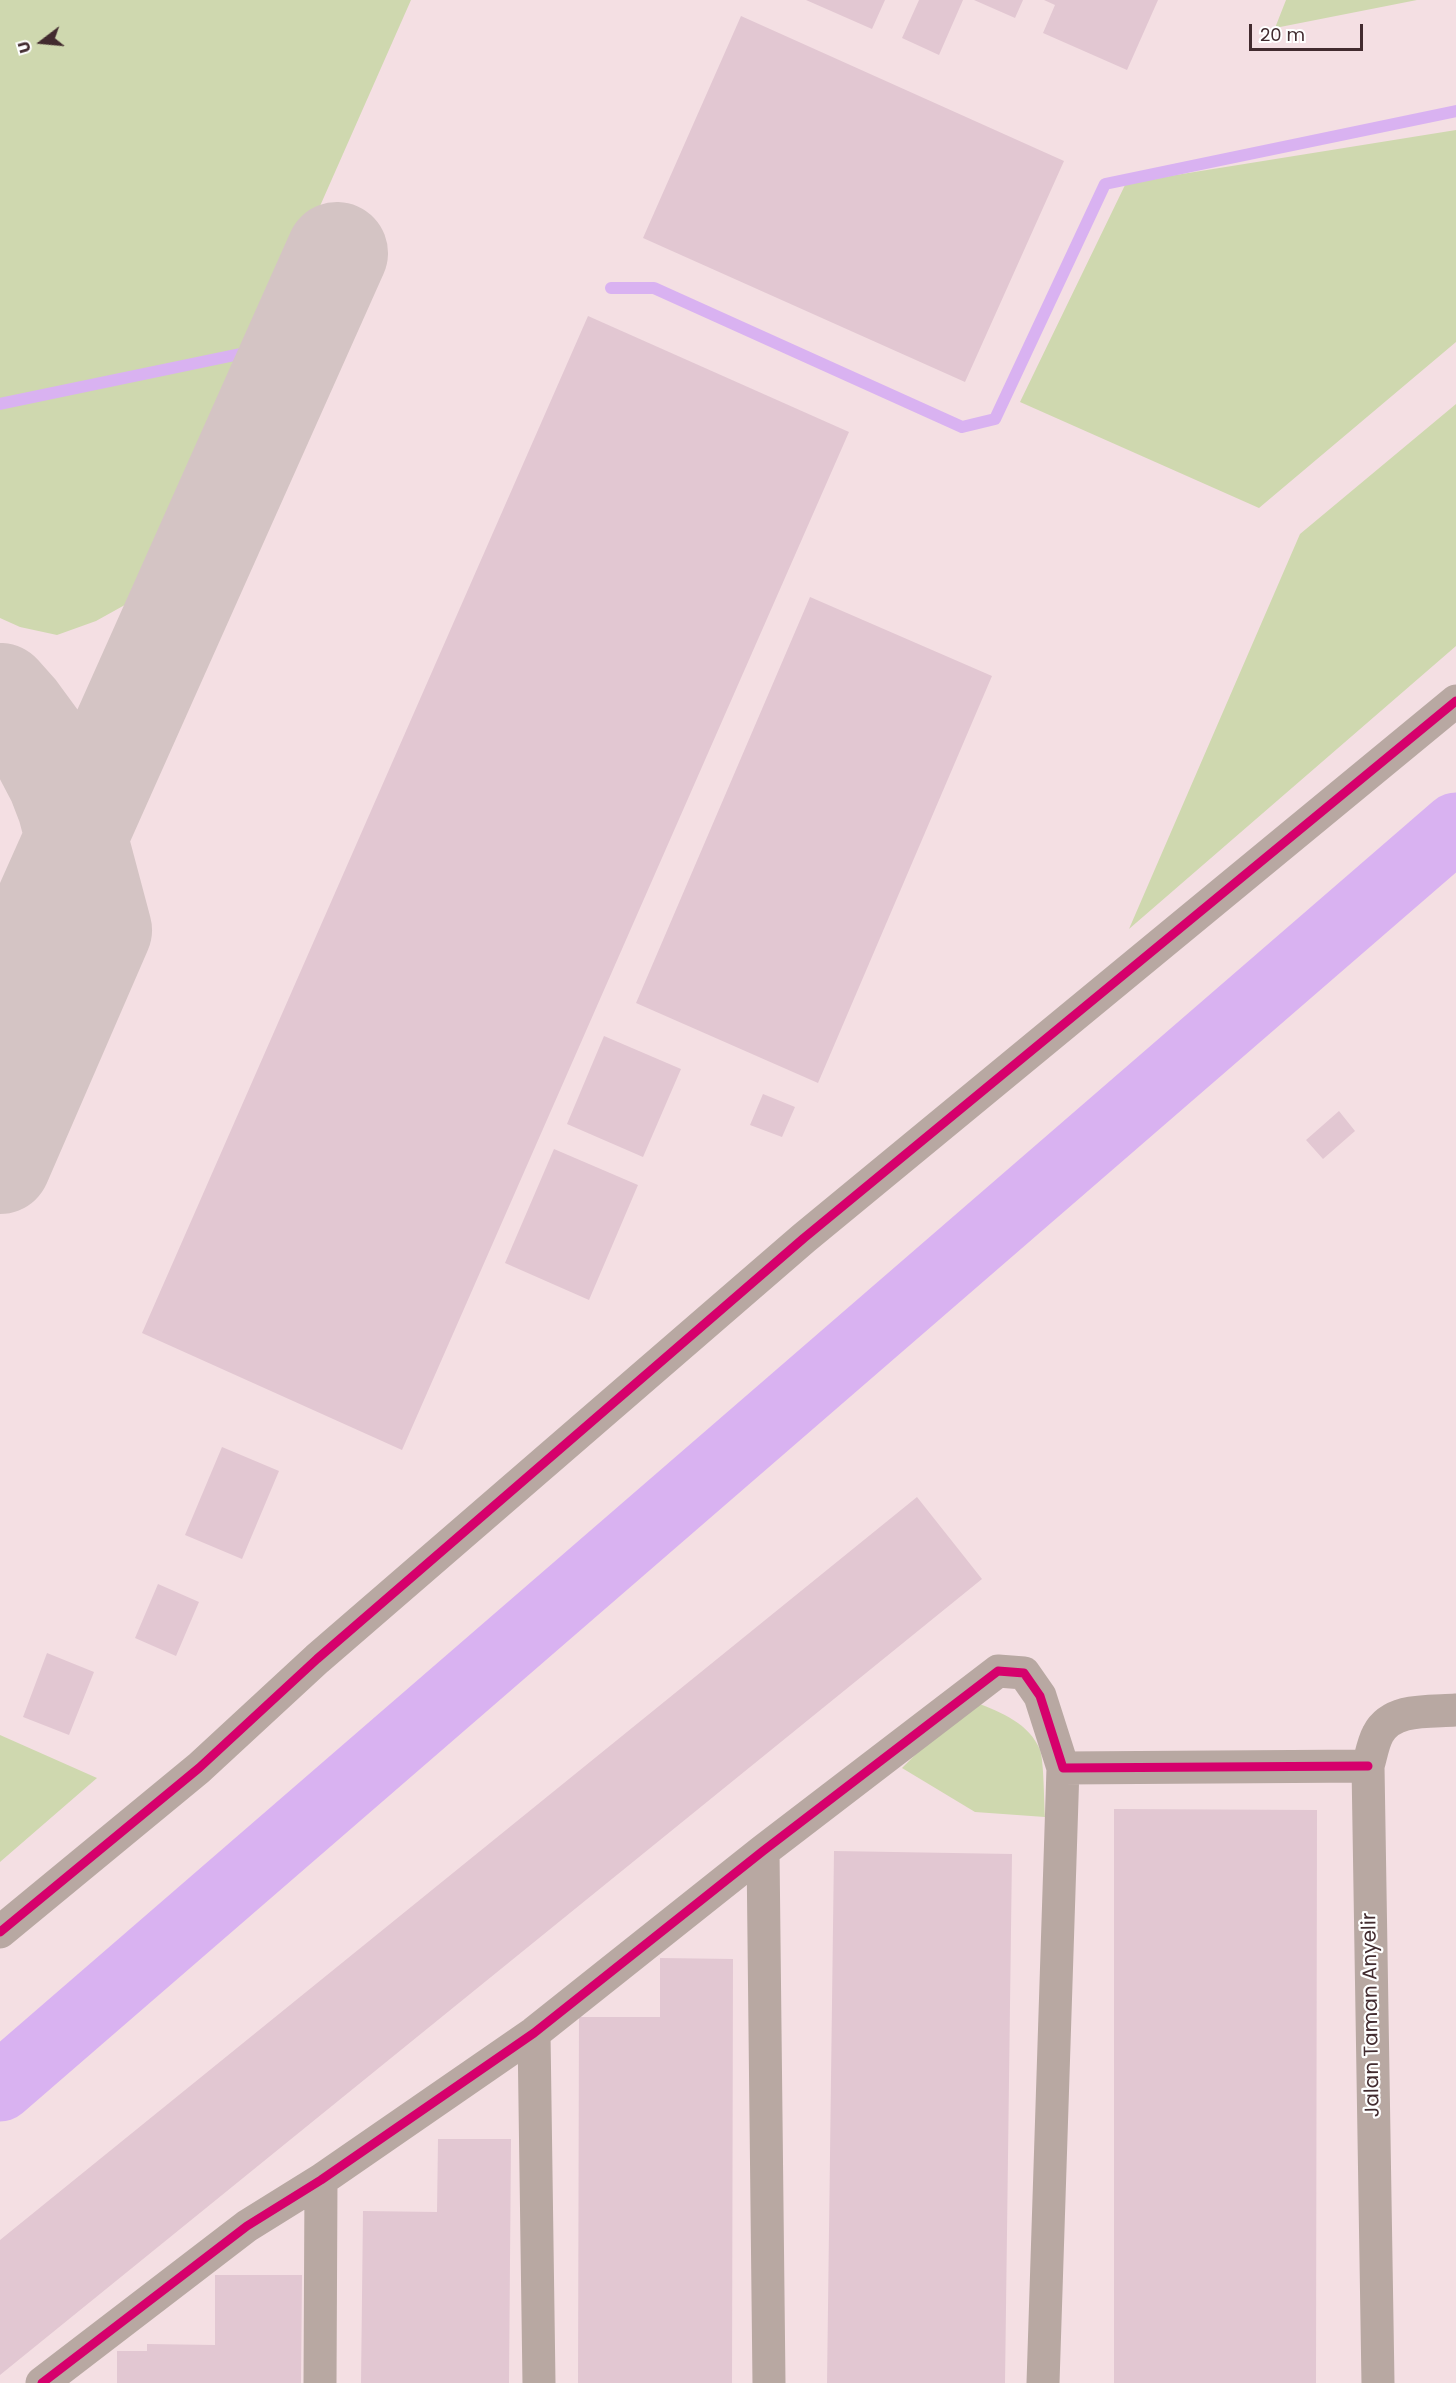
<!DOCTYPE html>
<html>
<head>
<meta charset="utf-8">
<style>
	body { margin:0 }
	#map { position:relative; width:1456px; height:2383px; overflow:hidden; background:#f4dfe3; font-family:Poppins,sans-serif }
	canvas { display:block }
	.north { position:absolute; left:12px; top:12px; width:60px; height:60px; -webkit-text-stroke:4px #fff; paint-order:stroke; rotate:254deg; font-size:16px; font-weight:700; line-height:24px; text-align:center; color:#422b2f }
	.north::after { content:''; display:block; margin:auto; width:21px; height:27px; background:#422b2f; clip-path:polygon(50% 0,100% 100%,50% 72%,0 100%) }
	.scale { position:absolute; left:1249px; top:24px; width:114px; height:27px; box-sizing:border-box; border:3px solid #422b2f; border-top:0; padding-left:8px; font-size:18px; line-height:21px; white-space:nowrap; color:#422b2f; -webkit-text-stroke:4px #fff; paint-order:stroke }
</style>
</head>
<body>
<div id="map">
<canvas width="1456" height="2383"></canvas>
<div class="north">U</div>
<div class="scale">20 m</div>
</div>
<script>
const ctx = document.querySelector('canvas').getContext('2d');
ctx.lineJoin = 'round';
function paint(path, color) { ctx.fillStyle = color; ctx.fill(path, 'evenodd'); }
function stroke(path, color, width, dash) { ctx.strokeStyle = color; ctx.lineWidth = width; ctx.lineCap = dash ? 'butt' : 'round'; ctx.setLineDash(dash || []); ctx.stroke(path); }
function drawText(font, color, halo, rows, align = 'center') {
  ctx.font = font + ' Poppins,sans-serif'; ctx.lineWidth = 4.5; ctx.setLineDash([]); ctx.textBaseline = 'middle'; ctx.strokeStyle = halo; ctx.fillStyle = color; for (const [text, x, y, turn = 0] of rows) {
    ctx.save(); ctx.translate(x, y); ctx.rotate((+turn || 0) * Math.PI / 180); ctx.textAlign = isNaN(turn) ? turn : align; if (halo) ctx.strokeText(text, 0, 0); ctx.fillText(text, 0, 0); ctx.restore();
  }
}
paint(new Path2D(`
	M0 0H411L150 591 96 621 57 635 20 627 0 618Z
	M1286 0H1417L1275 28Z
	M1456 130V342L1259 508 1020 402 1126 183Z
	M1456 404V646L1129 929 1300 534Z
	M977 1703C1001 1712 1030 1724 1040 1750 1044 1761 1044 1803 1045 1817L975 1812 902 1768 959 1711Z
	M0 1735 97 1778 0 1862Z`), '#cfd8af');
stroke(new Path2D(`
	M611 288H654L962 427 995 419 1105 184 1456 111
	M0 404 240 354`), '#d9b2f1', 12);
stroke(new Path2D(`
	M0 2087 1456 827`), '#d9b2f1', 69);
stroke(new Path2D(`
	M0 694 16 712 38 742 58 780 68 806 101 930 0 1163
	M0 1008 337 253`), '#d4c4c4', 102);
paint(new Path2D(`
	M806 0H885L872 29Z
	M919 0H963L939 55 902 38Z
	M974 0H1023L1015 18Z
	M1044 0H1158L1127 70 1043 33 1055 5Z
	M741 16 1064 161 965 382 643 238Z
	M588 316 849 432 402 1450 142 1333Z
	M810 597 992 676 818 1083 636 1003Z
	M604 1036 681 1069 643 1157 567 1124Z
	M763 1094 795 1107 782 1137 750 1125Z
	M1339 1111 1355 1131 1323 1159 1306 1140Z
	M554 1149 638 1185 589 1300 505 1263Z
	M222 1447 279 1471 242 1559 185 1535Z
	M917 1497 982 1579 0 2375V2240Z
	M158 1584 199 1602 176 1656 135 1638Z
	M47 1653 94 1672 69 1735 23 1717Z
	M1114 1809 1317 1810 1316 2383H1114Z
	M834 1851 1012 1854 1005 2383H827Z
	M660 1958 733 1959 732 2383H578L579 2017H660Z
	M438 2139H511L509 2383H361L363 2211 437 2212Z
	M215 2275H302L301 2383H117V2351H147V2344L215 2345Z`), '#e2c7d2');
stroke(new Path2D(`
	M763 1851 769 2383
	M0 1932 199 1768 317 1659 804 1238 1456 701
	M534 2033 539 2383
	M42 2383 247 2226 321 2180 534 2033 763 1851 998 1671 1024 1673 1040 1696 1063 1768 1368 1766
	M320 2383 321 2180
	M1043 2383 1063 1768
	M1378 2383 1368 1766C1371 1756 1373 1743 1378 1734 1392 1707 1431 1712 1456 1710`), '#b8a8a2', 33);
stroke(new Path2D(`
	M0 1932 199 1768 317 1659 804 1238 1456 701
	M42 2383 247 2226 321 2180 534 2033 763 1851 998 1671 1024 1673 1040 1696 1063 1768 1368 1766`), '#d6006c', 9);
drawText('20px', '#422b2f', '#fff', [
	["Jalan Taman Anyelir",1372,2015,-91]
]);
</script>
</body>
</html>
